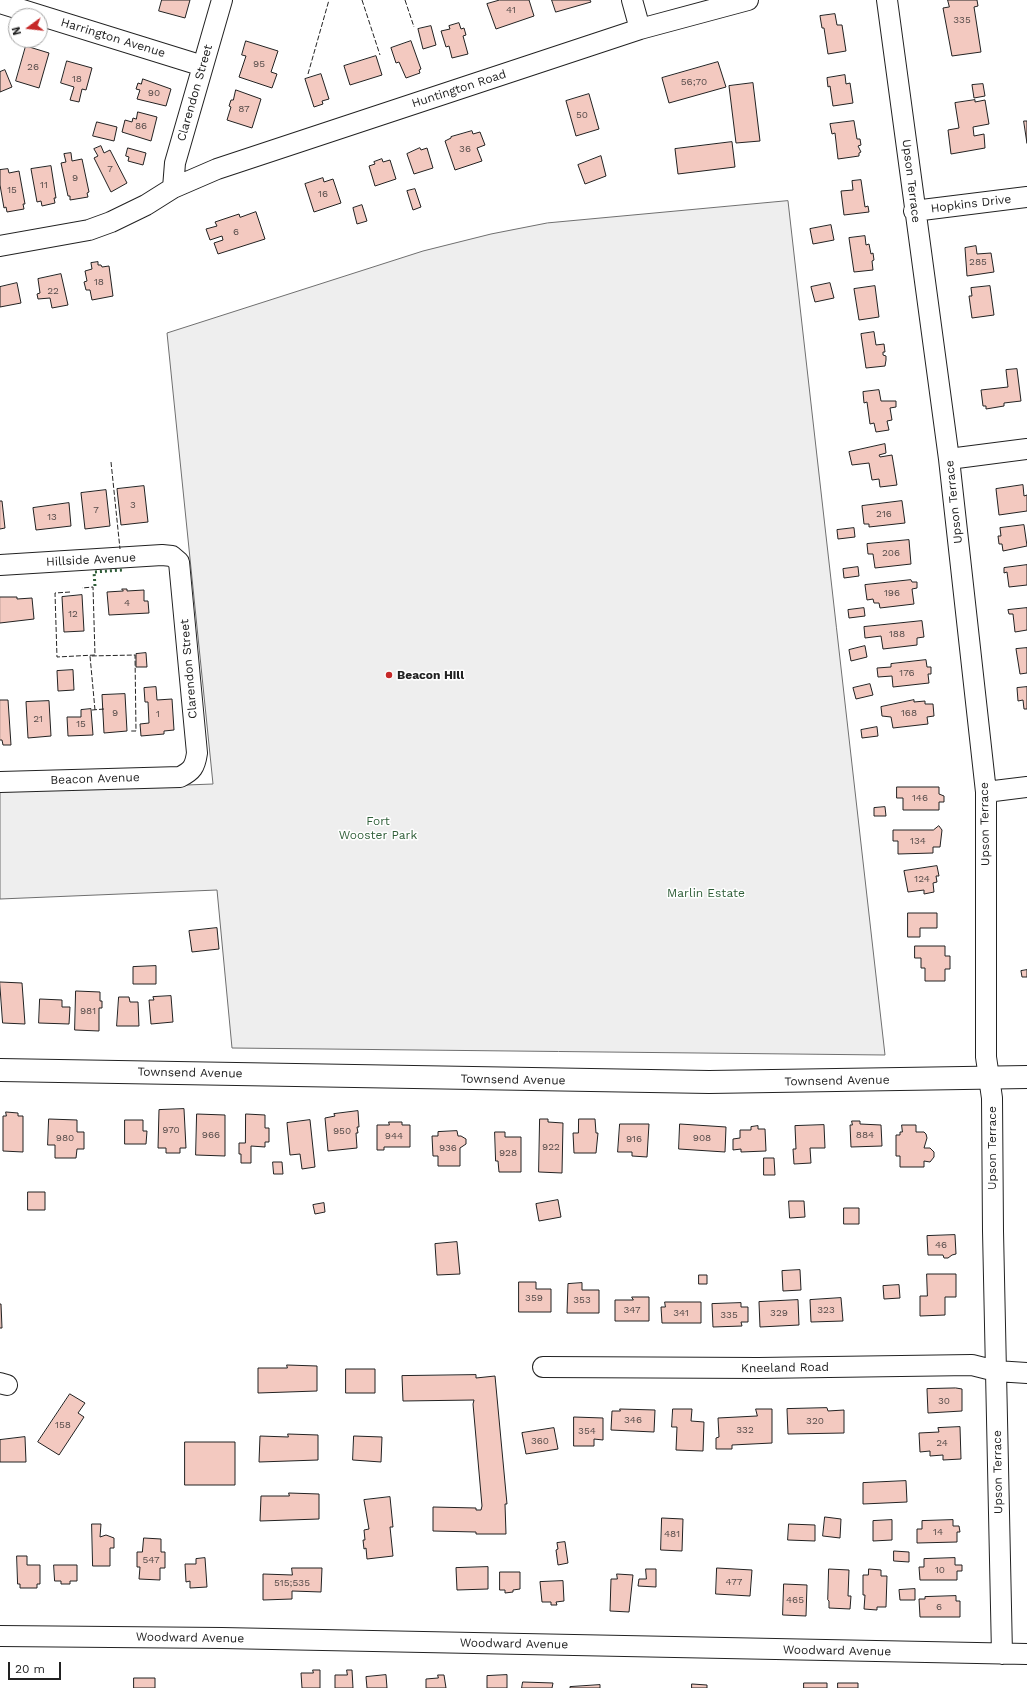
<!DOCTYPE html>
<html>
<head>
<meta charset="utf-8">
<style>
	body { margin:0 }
	#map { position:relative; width:1027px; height:1688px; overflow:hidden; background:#fff; font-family:"Work Sans",sans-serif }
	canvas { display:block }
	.north { position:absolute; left:8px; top:8px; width:40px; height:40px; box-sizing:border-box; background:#fff; border:1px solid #a7a7a7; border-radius:50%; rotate:255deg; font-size:11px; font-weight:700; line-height:16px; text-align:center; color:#222 }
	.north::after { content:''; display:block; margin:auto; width:14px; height:18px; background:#c62828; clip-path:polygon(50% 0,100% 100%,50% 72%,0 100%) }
	.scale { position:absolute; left:8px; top:1662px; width:53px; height:18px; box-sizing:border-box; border:2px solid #222; border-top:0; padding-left:5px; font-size:12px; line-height:14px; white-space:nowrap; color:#222; -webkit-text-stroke:3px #fff; paint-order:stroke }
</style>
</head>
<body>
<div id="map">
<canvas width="1027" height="1688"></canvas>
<div class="north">N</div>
<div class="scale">20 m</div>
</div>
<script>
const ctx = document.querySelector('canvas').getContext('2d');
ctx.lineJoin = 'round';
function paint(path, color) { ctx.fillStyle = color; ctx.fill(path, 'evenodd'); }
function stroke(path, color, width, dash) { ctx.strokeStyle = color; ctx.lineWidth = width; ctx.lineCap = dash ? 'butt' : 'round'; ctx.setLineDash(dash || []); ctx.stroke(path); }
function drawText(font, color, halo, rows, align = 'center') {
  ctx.font = font + ' "Work Sans",sans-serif'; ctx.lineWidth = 3; ctx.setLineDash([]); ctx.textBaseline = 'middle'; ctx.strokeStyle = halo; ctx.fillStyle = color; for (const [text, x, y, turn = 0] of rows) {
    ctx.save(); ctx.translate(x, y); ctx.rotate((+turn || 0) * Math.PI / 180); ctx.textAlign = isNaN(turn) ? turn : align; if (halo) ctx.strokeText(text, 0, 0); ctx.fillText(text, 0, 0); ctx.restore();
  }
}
const green = new Path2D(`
	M788 201 885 1055 232 1048 217 890 0 899V792L213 784 167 333 423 251 491 234 547 223Z`);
paint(green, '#eee');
stroke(green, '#6f6f6f', 1);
const building = new Path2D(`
	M162 0H190L185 18 159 11Z
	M500 0H529L534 16 496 29 487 4Z
	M552 0H590L591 2 556 12Z
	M948 0H977L978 6 974 7 981 52 952 56 943 8 949 7Z
	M835 14 837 25H842L846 51 828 54 824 28H822L820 16Z
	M459 23 461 29 464 28 466 35 463 36 468 54 452 58 449 46 446 47 441 31 450 29 449 26Z
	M431 26 436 45 423 49 418 29Z
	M246 41 278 51 271 72 277 74 272 88 239 77 246 56 242 55Z
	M411 41 421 69 419 70 420 73 406 78 399 62 396 63 391 48Z
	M26 46 49 53 39 88 16 81Z
	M376 56 382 75 350 85 344 66Z
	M67 61 92 68 86 90 82 89 79 102 70 100 74 87 61 83Z
	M718 62 726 87 669 103 662 78Z
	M5 70 12 87 0 92V72Z
	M321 74 329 99 322 101 323 104 314 107 305 79Z
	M845 75 846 84 850 83 853 103 833 106 830 86 828 87 827 78Z
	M143 79 171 89 166 106 137 99 140 90 136 89 138 83 141 84Z
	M753 83 760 141 736 143 729 86Z
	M983 84 985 96 974 98 972 85Z
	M236 90 261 99 252 128 227 120 231 107 229 106 231 100H233Z
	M589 94 599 129 576 136 566 101Z
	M975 100V102L985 100 989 124 973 127 974 136 984 134 985 148 951 154 948 130 959 128 955 103Z
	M138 112 157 117 151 141 122 132 125 120 132 122 133 118 136 119Z
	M854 121 857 139H860L861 145 858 146 861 152 859 153V156L838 159 835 133 832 134 830 124Z
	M1024 121H1027V143Z
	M97 122 117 127 114 141 93 136Z
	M472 131 473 134 480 132 485 145 477 148 482 161 455 170 445 141 451 138V137Z
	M732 142 735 167 678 174 675 149Z
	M101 146 104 153 110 150 127 183 111 192 94 158 98 156 94 149Z
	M128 148 146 153 143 165 128 161 129 157 126 156Z
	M420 148 421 150 427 148 433 168 414 174 407 154Z
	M71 153 72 161 82 159 89 192 87 193 88 197 70 200V196H68L61 163 66 162 64 154Z
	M601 156 606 176 585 184 578 165Z
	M382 159 383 162 390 160 396 179 375 186 369 166 375 164 374 162Z
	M51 166 56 198H54L55 203 42 206 41 201 37 202 31 169Z
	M8 169 9 173 19 171 25 204H23L24 209 7 212 6 207 4 208 0 185V170Z
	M323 178 324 182 333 179 341 203 314 212 305 184Z
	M861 180 865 207 868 206 869 212 844 215 841 191 853 190 852 181Z
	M415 189 421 207 413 210 407 191Z
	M362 205 367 221 357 224 353 208Z
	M256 212 265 239 218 254 214 243 223 240 222 236 210 240 206 229 217 226 215 222 239 214 240 217Z
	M831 225 834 240 813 244 810 229Z
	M865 236 866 245 869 244 871 254 873 253 874 260 872 261 873 270 854 272 849 238Z
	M976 246 977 254 991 253 994 272 967 276 965 248Z
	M98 262V265H101L102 267 109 266 113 296 92 300 90 290H86L84 282 87 281 85 271 92 269 91 263Z
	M61 274 68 305 52 308 50 298 38 299 37 294 40 293 38 279Z
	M17 283 21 303 0 307V287Z
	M830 283 834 298 815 302 811 287Z
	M875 286 879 317 859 320 854 289Z
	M990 286 994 315 972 318 969 296H972L971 288Z
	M874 332 876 345 884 344 885 352H883V355L886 356V360L885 366 866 368 861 334Z
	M1017 369 1021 401 1004 403V406L986 409V406H983L981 390 1008 387 1006 370Z
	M879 390 881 401H896V407L890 408 892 420 887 421 889 430 876 432 874 423 870 424 867 402 864 403 863 392Z
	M885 444 886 453 879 455 880 457 892 455 897 485 880 487 879 479 872 480 869 463 852 465 849 452Z
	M1023 485 1024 496 1027 495V511L999 515 996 489Z
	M144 486 148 522 121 525 117 489Z
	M106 490 110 526 85 529 81 493Z
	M0 501H2L5 528 0 529Z
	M902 501 905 523 869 527V524H864L862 506Z
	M69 503 71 526 36 530 33 508Z
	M1024 525 1027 546 1003 551 1002 544H999L998 536H1001L1000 528Z
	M854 528 855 537 838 539 837 530Z
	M909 540 911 564 875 568 873 554H868L867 544Z
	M1027 565V585L1009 587 1007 572 1004 573V568Z
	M858 567 859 576 844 578 843 569Z
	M911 580 912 582H917V588L912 589 914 604 880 608 879 603H874L873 599 867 600 865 585Z
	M122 589H127V591L144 590V601H148L149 613 109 615 107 592 123 591Z
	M82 595 84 631 64 632 62 597Z
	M0 597H17V599L32 598 34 619 0 623Z
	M864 608 865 616 849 618 848 610Z
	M1027 608V630L1015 632 1013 614H1009L1008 610Z
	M922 621 924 637 917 638V645L883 649 881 636 865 638 864 627Z
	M865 646 867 657 851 661 849 650Z
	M1027 648V673L1020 674 1016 649Z
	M146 653 147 667H136V654Z
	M926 660 927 667H931V674H928L929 683 893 687 892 676 878 677 877 668 891 667V664Z
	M73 670 74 690 58 691 57 671Z
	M870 684 873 695 856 699 853 688Z
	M156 687 157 700 172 699 174 730 164 731V734L141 736 140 724 149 723 148 702H145L144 688Z
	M1027 687V709H1024L1023 700 1018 701 1017 688Z
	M125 694 127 731 104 733 102 695Z
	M0 700H8L11 745H3L2 740H0Z
	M914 700V702L925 701V704H933L934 716 927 717 928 724 893 728 891 717 882 716 881 707Z
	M49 701 51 736 28 738 26 702Z
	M91 709 93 735 68 736 67 717H81V710Z
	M877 727 878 736 862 738 861 730Z
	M897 787H939V794L944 796V802H939V810H903V798H897Z
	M885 807 886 816H874V808Z
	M939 826 942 830 940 847H933V853L898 854V841H893V830H933Z
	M937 866 939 876H936L937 882 933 883 934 892 924 894V890L908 892 904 871Z
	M908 913H937V928H920V937H908Z
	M217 928 219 949 192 952 189 931Z
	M915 946H945V956H950V969H945V981H925V968H921V958H915Z
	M156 966V984H133V967Z
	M1027 970V977H1022L1021 971Z
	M0 982 22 983 25 1024 3 1023Z
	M76 991 100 992V1001H102V1008H99V1031L75 1030Z
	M171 996 173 1022 151 1024 149 1000H154L153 997Z
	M119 997H129L130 1002H138L139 1026H117Z
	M40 999 62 1000V1007H70L69 1024 39 1023Z
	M184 1109 186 1148H180V1153H166V1148H158L159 1110Z
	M358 1111 359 1127H357L358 1133H356L357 1148 328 1151 325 1118 335 1116 334 1114Z
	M6 1112 18 1113V1116H23V1152L3 1151V1116H6Z
	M197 1114 225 1115V1156L196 1155Z
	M246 1114 265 1115V1128H269V1142H265V1147L251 1146V1163H241V1154H239V1143H245Z
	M49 1119 77 1120V1132H84V1149H77L76 1158H55V1145H48Z
	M540 1119H548V1122L563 1123 562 1173 539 1172Z
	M579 1119H595L596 1133H598L596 1153H574L573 1133H578Z
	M125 1120H143V1131H147L146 1144H125Z
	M310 1120 315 1167 302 1169 300 1154 290 1155 287 1123Z
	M852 1121H860V1124L881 1125 882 1146 851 1147 850 1125H852Z
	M389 1122H402V1125H410V1147H384V1150H377V1125H389Z
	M620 1124H649L647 1157 632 1156V1152H618Z
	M680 1124 726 1127 725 1152 679 1149Z
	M824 1125 825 1148H810L811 1163 794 1164 793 1149H796L795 1126Z
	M902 1125H916V1132H924L926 1134 927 1138 924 1148H930L934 1152V1157L930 1162 924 1161V1167H900V1156H896V1135H900V1132H902Z
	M758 1126V1129H765L766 1151 741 1152V1149L733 1150V1139L740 1138V1130H751V1127Z
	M457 1131 458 1136H461L466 1139V1144L460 1148V1166H438V1156H433L432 1136H438V1132Z
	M495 1132H505V1137H521V1172H499L498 1161H496Z
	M764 1158H774L775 1175H764Z
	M273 1162H282L283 1174H274Z
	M28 1192H45V1210H28Z
	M558 1200 561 1217 539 1221 536 1204Z
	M789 1201H804L805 1217 790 1218Z
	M324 1203 325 1212 315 1214 313 1205Z
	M844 1208H859V1224H844Z
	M955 1235 956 1254 952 1255 948 1258H944L943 1255H928L927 1236Z
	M457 1242 460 1274 437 1275 435 1244Z
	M800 1270 801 1290 783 1291 782 1271Z
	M927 1274H956V1297H945V1315L920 1316V1296H927Z
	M699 1275H707V1284H699Z
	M519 1282H536V1289H551V1312H519Z
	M582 1283V1290H599V1313H567L568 1284Z
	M899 1285 900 1298 884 1299 883 1286Z
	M632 1297H649V1321H615V1300H633Z
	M841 1298 843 1321 811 1322 810 1300Z
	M798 1300 799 1325 760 1327 759 1302Z
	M665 1302H701V1323H662L661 1307H665Z
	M741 1303V1307H748V1322H741L742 1326 713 1327 712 1304Z
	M0 1304H1L2 1328H0Z
	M287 1365 317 1366V1391L258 1393V1368H287Z
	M346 1369H375V1393H346Z
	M476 1375V1378L495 1376 507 1504H505L506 1534H476V1532L433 1531V1507L476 1508V1510H481L482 1506 473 1404 474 1400 403 1401 402 1376Z
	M956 1388 962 1389V1411L928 1413 927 1389Z
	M70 1394 85 1403 78 1413 84 1417 59 1455 38 1442Z
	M827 1408 828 1411 844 1410V1433L788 1434 787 1409Z
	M620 1409 655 1410 654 1432 611 1430 612 1411H620Z
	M673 1409H692L691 1421 704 1422 703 1451 676 1450 677 1427H672Z
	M756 1409H772V1443L732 1445V1449H716V1438L719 1437 718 1418 757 1416Z
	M574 1417 603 1418V1440L594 1439V1446H574Z
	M960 1427 961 1459 943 1460V1455L930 1456V1451L920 1452 919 1433 939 1432 938 1428Z
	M554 1428 558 1449 526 1454 522 1433Z
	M288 1434 318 1435V1460L259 1462 260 1436 288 1437Z
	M354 1436 382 1437 381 1462 353 1460Z
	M25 1437 26 1462H0V1440Z
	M185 1442H235V1485H185Z
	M906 1481 907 1502 863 1504V1483Z
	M289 1493 319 1494V1519L260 1521 261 1496H289Z
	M390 1497 393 1527H390L393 1556 367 1559 366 1548 364 1549 363 1540H365L364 1530 369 1529 364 1500Z
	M825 1517 841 1519 840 1538 823 1536Z
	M662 1518 683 1519 682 1551 661 1550Z
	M892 1520V1540L873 1541V1521Z
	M953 1520V1526H959L960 1532H957V1542L917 1543V1529H922V1521Z
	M92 1524H101L100 1537 106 1535 114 1538V1548H110V1566H93Z
	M789 1524 815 1525V1541L788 1540Z
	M144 1538 161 1539V1552H165V1568H160V1580L139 1579 140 1567H137V1552H142Z
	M565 1542 568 1563 558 1565 556 1550 558 1549 557 1543Z
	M894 1551 909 1552V1562L894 1561Z
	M17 1556H27V1565H40V1584H37V1588H20V1584H18Z
	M205 1558 207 1587 190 1588V1581L186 1582 185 1564H196V1559Z
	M955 1558V1565H962V1571H957V1580H920L919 1567H924V1559Z
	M54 1565H77V1581H70V1584H61V1581H55Z
	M488 1567V1589L457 1590 456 1568Z
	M292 1568H322L321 1592 292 1591V1599L263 1600V1574L292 1575Z
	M717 1568 752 1570 750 1596 716 1594Z
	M646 1569H656V1587L638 1586 639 1579H646Z
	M829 1569 849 1570 848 1596H851L850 1609 829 1608V1601L828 1600Z
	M869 1569 881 1570V1576H887L886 1607H877V1610L864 1609 865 1595H863V1575H868Z
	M500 1572H520V1589L513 1590V1592L505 1593V1590H500Z
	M617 1574 633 1575 629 1612 610 1611 611 1579H617Z
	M563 1581 564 1601 556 1602 557 1605H551V1602H542L540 1582Z
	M784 1584 807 1585 806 1616 783 1615Z
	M915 1589V1600H900L899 1590Z
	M956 1596V1601H960V1617H920L919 1599H925V1597Z
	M313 1670H320V1688H302L301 1673H313Z
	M347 1670H352L353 1688H335V1675H347Z
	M386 1675 387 1688H367L366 1677Z
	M438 1675H444L446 1688H426V1679L438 1678Z
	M507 1675V1688H487V1676Z
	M134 1678H155V1688H134Z
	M523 1682 553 1683 552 1688H522Z
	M804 1683H827V1688H804Z
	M838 1683H858V1688H838Z
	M692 1684 707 1685V1688H692Z
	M600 1685V1688H570V1687Z`);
paint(building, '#f3c9c0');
stroke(building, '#222', 1);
const minor = new Path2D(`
	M632 0 640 29
	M887 0 949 459 986 792V1057L992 1098 993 1231 1002 1654
	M0 3 203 66
	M173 188 175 163 222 0
	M914 211 1027 197
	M0 246 89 230 111 222 146 205 173 188 217 169 640 29 748 0
	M949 459 1027 449
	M0 565 162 555 172 556 179 562 197 753C195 767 192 771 180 777L0 782
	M986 792 1027 787
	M543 1367 758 1368 972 1365 996 1371 1027 1373
	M0 1383 7 1385
	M0 1636 222 1638 1027 1654`);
const major = new Path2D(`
	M0 1070 709 1082 1027 1077`);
stroke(minor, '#222', 22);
stroke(major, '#222', 24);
stroke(minor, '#fff', 20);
stroke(major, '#fff', 22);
stroke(new Path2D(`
	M95 586 94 572 122 570`), '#2f5e38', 3, [2, 3]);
stroke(new Path2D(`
	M362 0 380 55
	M405 0 414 27
	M308 74 329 0
	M111 462 120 549
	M70 592 55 593 57 657 95 655 93 587 82 588
	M92 710 104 709
	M95 710 90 656 135 655 136 731H130`), '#222', 1, [5, 2]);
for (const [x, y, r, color] of [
	[389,675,4,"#c62828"]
]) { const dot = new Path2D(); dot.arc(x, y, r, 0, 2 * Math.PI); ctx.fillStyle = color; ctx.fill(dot); stroke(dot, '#fff', 1.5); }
drawText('10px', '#564c4a', null, [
	["41",511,10],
	["335",962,20],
	["95",259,64],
	["26",33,67],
	["18",77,79],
	["56;70",694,82],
	["90",154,93],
	["87",244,109],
	["50",582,115],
	["86",141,126],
	["36",465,149],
	["7",110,169],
	["9",75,178],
	["11",44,185],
	["15",12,190],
	["16",323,194],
	["6",236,232],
	["285",978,262],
	["18",99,282],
	["22",53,291],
	["3",133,505],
	["7",96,510],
	["216",884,514],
	["13",52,517],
	["206",891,553],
	["196",892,593],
	["4",127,603],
	["12",73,614],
	["188",897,634],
	["176",907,673],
	["9",115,713],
	["168",909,713],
	["1",158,714],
	["21",38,719],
	["15",81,724],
	["146",920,798],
	["134",918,841],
	["124",922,879],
	["981",88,1011],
	["970",171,1130],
	["950",342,1131],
	["966",211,1135],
	["884",865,1135],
	["944",394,1136],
	["980",65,1138],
	["908",702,1138],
	["916",634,1139],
	["922",551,1147],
	["936",448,1148],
	["928",508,1153],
	["46",941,1245],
	["359",534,1298],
	["353",582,1300],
	["347",632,1310],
	["323",826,1310],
	["341",681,1313],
	["329",779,1313],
	["335",729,1315],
	["30",944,1401],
	["346",633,1420],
	["320",815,1421],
	["158",63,1425],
	["332",745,1430],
	["354",587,1431],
	["360",540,1441],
	["24",942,1443],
	["14",938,1532],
	["481",672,1534],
	["547",151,1560],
	["10",940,1570],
	["477",734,1582],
	["515;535",292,1583],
	["465",795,1600],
	["6",939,1607]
]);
drawText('12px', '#222', '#fff', [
	["Harrington Avenue",113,38,17],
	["Huntington Road",459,89,-18],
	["Clarendon Street",195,93,-74],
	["Upson Terrace",911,181,83],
	["Hopkins Drive",971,204,-7],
	["Upson Terrace",954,502,-96],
	["Hillside Avenue",91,560,-3],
	["Clarendon Street",189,669,-95],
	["Beacon Avenue",95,779,-2],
	["Upson Terrace",985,824,-91],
	["Townsend Avenue",190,1073,1],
	["Townsend Avenue",513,1080,1],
	["Townsend Avenue",837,1081,-1],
	["Upson Terrace",992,1148,-90],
	["Kneeland Road",785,1368,-1],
	["Upson Terrace",998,1472,-91],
	["Woodward Avenue",190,1638,1],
	["Woodward Avenue",514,1644,1],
	["Woodward Avenue",837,1651,1]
]);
drawText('bold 12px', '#222', '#fff', [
	["Beacon Hill",397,675]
], 'left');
drawText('12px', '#2f5e38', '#fff', [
	["Fort",378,821],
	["Wooster Park",378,835],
	["Marlin Estate",706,893]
]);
</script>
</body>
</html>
